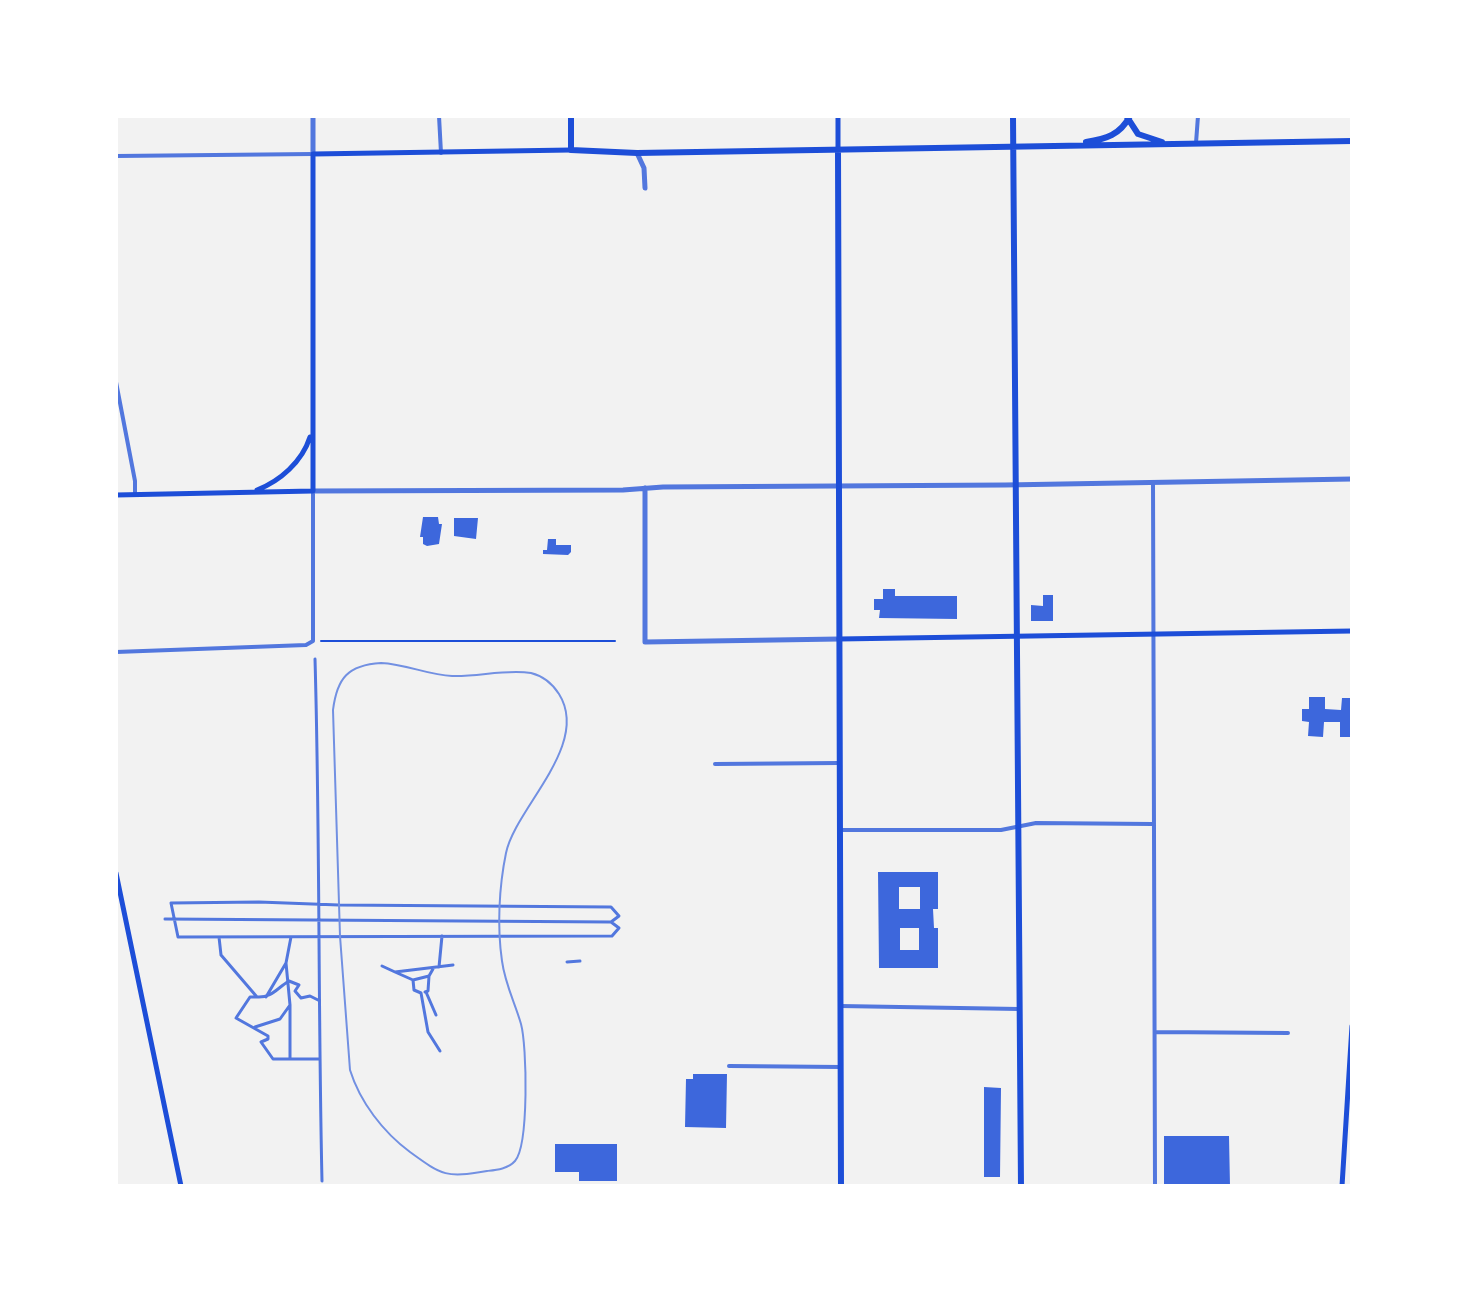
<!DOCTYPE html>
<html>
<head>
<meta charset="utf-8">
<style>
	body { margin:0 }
	#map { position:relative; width:1468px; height:1302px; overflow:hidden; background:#f2f2f2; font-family:"Work Sans",sans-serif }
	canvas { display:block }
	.frame { position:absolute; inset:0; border:118px solid #fff; pointer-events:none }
</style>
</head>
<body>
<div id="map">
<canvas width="1468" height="1302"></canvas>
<div class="frame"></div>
</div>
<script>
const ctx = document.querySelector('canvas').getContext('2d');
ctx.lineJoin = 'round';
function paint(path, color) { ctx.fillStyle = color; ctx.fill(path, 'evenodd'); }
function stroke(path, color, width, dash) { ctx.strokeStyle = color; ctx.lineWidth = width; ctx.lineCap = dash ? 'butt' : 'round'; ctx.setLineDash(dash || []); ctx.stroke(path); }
paint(new Path2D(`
	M423 517H438L439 524H442L439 544 427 546 423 544V537H420Z
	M454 518H478L476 539 454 536Z
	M548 539H556V545H571V552L568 555 543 554V550H547Z
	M883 589H895V596H957V619L879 618 880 610H874V599H883Z
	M1043 595H1053V621H1031V605L1043 606Z
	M1309 697H1325V709L1341 710 1342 698H1352V737H1340V722H1324L1323 737 1308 736 1309 722 1302 721V709H1309Z
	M878 872H938V909H933L934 928H938V968H879ZM899 887H920V909H899ZM900 928H919V950H900Z
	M693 1074H727L726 1128 685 1127 686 1079H693Z
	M984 1087 1001 1088 1000 1177H984Z
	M1164 1136H1229L1230 1186H1164Z
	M555 1144H617V1181H579V1172H555Z`), '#3d67dc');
stroke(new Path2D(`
	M321 641H615`), '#1d4ed8', 2);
stroke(new Path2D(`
	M315 659C320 833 318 1007 322 1181
	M259 902 339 905 611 907 619 916 611 922 619 928 612 936 178 937 171 903Z
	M165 919 611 922
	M219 937 221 955 257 997C272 998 277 988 289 981L299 985 295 991 301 998 310 996 318 1000
	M567 962 580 961
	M286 963 290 1005V1059
	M382 966 395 972 453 965
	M439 967 442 936
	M433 969 429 976 413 980 414 990 421 993 428 1032 440 1051
	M395 972 413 980
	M425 992 428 991 429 976
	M426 992 436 1015
	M257 997H250L236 1018 268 1036V1039L261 1042 273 1059H319
	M266 997 286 963 291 937
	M255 1027 280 1019 290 1005`), '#5277de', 3);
stroke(new Path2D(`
	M439 116 441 153
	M1196 143 1198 116
	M116 156 313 154
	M116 382 135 481V494
	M1153 482 1155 1186
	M116 652 306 645 313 641V491
	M715 764 839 763
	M839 830H1001L1036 823 1152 824
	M840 1006 1019 1009
	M1155 1032 1288 1033
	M729 1066 841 1067`), '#5277de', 4);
stroke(new Path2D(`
	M637 153 644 168 645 188
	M313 154V116
	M645 488V642L839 639
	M313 491 623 490 663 487 1005 485 1352 479`), '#5277de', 5);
stroke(new Path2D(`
	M838 116V150
	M257 490C280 481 302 462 310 437
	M116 495 313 491V154L571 150
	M839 639 1352 631
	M116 873 181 1186
	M1342 1186 1352 1026`), '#1d4ed8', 5);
stroke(new Path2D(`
	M571 116V150L637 153 1352 141
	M1013 116 1021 1186
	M1127 117 1138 134 1162 142
	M1086 142C1106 139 1120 135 1130 116
	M838 150 841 1186`), '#1d4ed8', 6);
stroke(new Path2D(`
	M381 663C406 664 428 675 452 676 478 677 505 669 531 673 543 676 552 683 559 694 591 745 515 808 506 853 499 887 497 927 502 961 505 984 515 1003 521 1024 527 1046 529 1145 515 1161 508 1169 496 1170 487 1171 446 1178 443 1176 410 1152 383 1132 360 1102 350 1070L340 936 333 710C337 678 348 665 381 663Z`), '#7290e2', 2);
</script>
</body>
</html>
